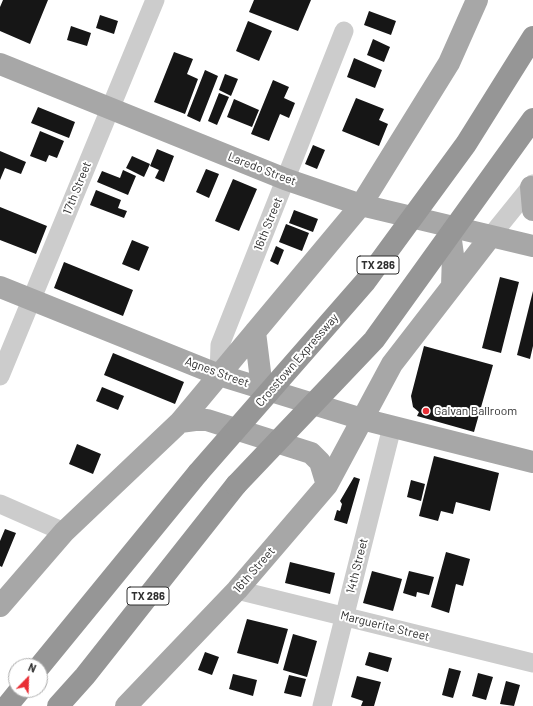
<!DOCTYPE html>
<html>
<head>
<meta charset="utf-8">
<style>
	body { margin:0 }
	#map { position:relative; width:533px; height:706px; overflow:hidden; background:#fff; font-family:Barlow,sans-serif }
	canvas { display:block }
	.north { position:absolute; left:8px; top:658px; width:40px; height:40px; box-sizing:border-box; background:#fff; border:1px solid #acacac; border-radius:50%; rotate:23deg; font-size:11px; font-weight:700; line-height:16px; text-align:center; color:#2f2f2f }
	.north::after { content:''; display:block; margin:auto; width:14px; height:18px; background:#e92e35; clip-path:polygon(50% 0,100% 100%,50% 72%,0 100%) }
</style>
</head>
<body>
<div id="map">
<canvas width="533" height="706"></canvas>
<div class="north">N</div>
</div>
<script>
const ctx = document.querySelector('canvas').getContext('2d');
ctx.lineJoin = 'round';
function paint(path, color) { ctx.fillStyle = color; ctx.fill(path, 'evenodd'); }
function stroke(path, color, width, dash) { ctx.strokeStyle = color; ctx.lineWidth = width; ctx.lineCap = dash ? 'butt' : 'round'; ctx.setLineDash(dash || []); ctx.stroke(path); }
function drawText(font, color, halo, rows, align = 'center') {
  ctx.font = font + ' Barlow,sans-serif'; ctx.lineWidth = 4; ctx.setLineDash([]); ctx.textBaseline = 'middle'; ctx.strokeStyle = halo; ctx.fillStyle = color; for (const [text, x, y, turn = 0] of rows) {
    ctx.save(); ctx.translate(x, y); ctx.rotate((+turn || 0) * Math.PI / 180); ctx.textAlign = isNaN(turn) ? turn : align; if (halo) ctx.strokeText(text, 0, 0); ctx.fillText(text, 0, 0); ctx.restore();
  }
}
paint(new Path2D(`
	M3 0H48L30 44 0 31V7Z
	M254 0H311L298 31 249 12Z
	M369 11 396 21 391 35 364 25Z
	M100 15 118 21 114 34 96 28Z
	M248 21 272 31 259 61 236 51Z
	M71 26 91 33 87 46 67 40Z
	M373 39 390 47 384 62 367 55Z
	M174 52 193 59 187 74 198 79 185 114 154 102Z
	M354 58 382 70 375 88 347 77Z
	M205 70 218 76 200 122 187 116Z
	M225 74 238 79 231 96 219 90Z
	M273 80 289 87 284 98 295 103 289 118 280 114 269 141 251 134Z
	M219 93 229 97 217 125 208 121Z
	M356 98 384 109 379 120 388 124 379 146 342 131Z
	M234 99 259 110 252 127 227 117Z
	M38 107 75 122 69 138 31 123Z
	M40 131 64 141 57 158 49 155 46 162 30 156Z
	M313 145 325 150 317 169 305 164Z
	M157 149 174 156 164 182 155 178 159 170 150 166Z
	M0 151 26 162 21 174 5 168 0 180Z
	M132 156 150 164 144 177 126 168Z
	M206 169 219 174 209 198 196 192Z
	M123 170 136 176 128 195 97 182 102 171 120 178Z
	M233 179 257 189 239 231 215 221Z
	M96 190 121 200 118 208 127 211 124 218 90 205Z
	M0 207 47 226 36 254 0 240Z
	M294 210 318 219 313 232 289 223Z
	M286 224 309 233 302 251 279 242Z
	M132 240 149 247 139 271 122 264Z
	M276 246 284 250 278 265 270 261Z
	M64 262 133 290 123 316 54 288Z
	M500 277 519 282 501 353 482 348Z
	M533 291V346L530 359 517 355Z
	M424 346 493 365 474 432 417 416 419 412 413 407 411 396Z
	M113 353 184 382 175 404 104 375Z
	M102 387 124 396 118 410 96 401Z
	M77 444 101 454 93 474 69 464Z
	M434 456 499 473 490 511 456 502 453 514 441 511 438 521 419 516Z
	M354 477 360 479 347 524 334 520 337 510 340 511 342 504 340 501Z
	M411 480 425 484 421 501 407 497Z
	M5 529 16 533 2 567 0 566V541Z
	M446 552 470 559 463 586 456 584 449 613 431 607Z
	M290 562 335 573 330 594 285 583Z
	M372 571 402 579 393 611 363 603Z
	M409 571 434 577 429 595 417 592 416 597 403 593Z
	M247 619 288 629 278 664 237 653Z
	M293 634 317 641 307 677 283 670Z
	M205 652 219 657 212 675 198 670Z
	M369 652 392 658 388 672 365 665Z
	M449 668 461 671 453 698 442 695Z
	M478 673 493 677 486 700 472 696Z
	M233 674 257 680 253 696 229 689Z
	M289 675 306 679 301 697 284 693Z
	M357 676 381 682 374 706H361L363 701 351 697Z
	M506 681 520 685 514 706 500 704Z`), '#161616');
stroke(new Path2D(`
	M491 236 533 184
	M219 375 220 345 344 31
	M0 376 155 0
	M0 504 64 532
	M237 590 533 663
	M322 706 392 427`), '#ccc', 19);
stroke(new Path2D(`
	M0 64 285 179 361 205 533 246
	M531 187 533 210
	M449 226 453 255 452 286
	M0 287 219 375 362 419 533 462
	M255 332 262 388
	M180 422 195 420H207L311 453 320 462 327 485
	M0 606 64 532 180 422 361 205 449 63 477 0
	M126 706 237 590 327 485 392 364 491 236`), '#a7a7a7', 22);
stroke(new Path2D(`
	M40 666 198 473
	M7 706 20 690
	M58 706 85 676 236 485`), '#969696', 22);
stroke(new Path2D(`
	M198 473 365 282 466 144 533 37
	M236 485 374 340 533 119`), '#969696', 22);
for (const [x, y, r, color] of [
	[426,411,4,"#e92e35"]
]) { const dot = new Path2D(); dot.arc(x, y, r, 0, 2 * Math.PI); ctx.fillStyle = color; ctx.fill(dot); stroke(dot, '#fff', 1.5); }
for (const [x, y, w] of [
	[378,265,42],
	[148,596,42]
]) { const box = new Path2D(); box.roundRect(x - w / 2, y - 9, w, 18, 3); ctx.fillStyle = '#fff'; ctx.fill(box); stroke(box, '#2f2f2f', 1); }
drawText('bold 11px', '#2f2f2f', null, [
	["TX 286",378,265],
	["TX 286",148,596]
]);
drawText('12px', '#2f2f2f', '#fff', [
	["Laredo Street",262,169,21],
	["17th Street",77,188,-68],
	["16th Street",268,224,-68],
	["Crosstown Expressway",297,360,-49],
	["Agnes Street",217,372,20],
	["14th Street",357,566,-76],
	["16th Street",254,570,-49],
	["Marguerite Street",385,626,14]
]);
drawText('12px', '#2f2f2f', '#fff', [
	["Galvan Ballroom",434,411]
], 'left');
</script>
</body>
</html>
